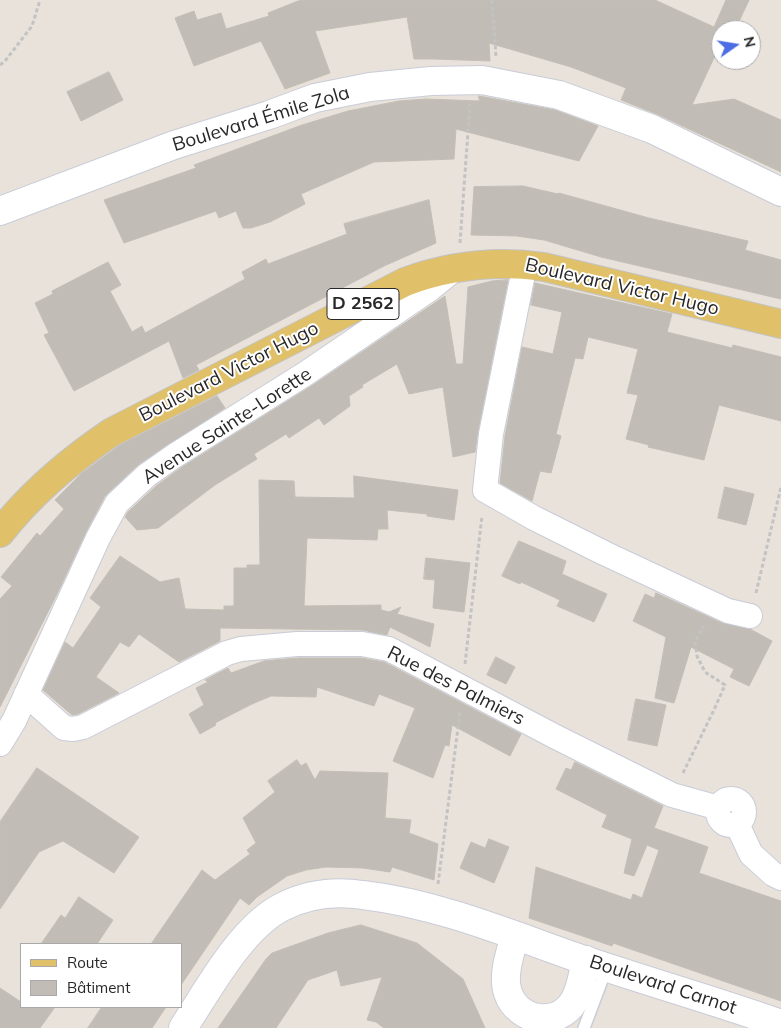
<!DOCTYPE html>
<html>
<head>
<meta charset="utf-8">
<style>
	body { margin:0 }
	#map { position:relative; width:781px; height:1028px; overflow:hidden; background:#e8e2db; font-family:Mulish,sans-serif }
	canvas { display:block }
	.legend { position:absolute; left:20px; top:943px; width:162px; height:65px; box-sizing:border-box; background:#fff; border:1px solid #a9a9a9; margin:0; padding:6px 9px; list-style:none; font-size:15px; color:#282828 }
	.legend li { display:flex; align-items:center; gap:10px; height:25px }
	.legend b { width:25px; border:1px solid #a9a9a9 }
	.north { position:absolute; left:711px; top:20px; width:50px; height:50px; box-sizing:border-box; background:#fff; border:1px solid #a9a9a9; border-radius:50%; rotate:77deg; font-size:14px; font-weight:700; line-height:20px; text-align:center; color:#282828 }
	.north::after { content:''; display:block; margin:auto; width:18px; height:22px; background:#4c6de4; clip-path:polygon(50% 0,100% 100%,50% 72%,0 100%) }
</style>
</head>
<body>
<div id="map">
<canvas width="781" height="1028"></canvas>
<ul class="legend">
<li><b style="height:6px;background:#e0c069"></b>Route</li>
<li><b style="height:14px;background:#c1bdb6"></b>Bâtiment</li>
</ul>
<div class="north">N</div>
</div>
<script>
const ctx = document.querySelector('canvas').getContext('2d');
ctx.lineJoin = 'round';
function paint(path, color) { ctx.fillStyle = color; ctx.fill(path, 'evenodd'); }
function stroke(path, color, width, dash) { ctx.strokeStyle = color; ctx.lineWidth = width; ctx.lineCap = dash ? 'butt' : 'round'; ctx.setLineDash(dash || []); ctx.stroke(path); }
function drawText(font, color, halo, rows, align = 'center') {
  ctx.font = font + ' Mulish,sans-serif'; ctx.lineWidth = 4; ctx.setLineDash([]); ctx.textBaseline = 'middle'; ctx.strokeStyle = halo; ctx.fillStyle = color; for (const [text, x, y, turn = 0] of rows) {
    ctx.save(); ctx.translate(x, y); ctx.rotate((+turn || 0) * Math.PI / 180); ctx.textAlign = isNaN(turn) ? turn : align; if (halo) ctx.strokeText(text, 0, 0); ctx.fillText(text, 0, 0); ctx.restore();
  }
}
const building = new Path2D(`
	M307 0H655L714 27 726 0H749L735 30H719L721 31V43L692 105 734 99 781 120V172L659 115 621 100 626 88 571 67 489 43 490 61 434 59H414L407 17 315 31 330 73 285 89 261 41 194 66 175 18 194 11 197 20 221 13 226 29 269 16 268 13 298 1Z
	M109 72 123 100 81 121 67 92Z
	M479 96 555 110 598 126 579 161 456 129 454 159 374 162 301 194 305 204 270 222 251 228H243L236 211 219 218 216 211 124 243 104 200 196 168 194 165 302 125 348 111 399 101 426 99 479 101Z
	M523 186 558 194 559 193 649 218 748 241 745 250 781 260V299L601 257 544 240 517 236 471 235 474 187Z
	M429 200 436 243 384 266 196 365 199 370 183 378 169 341 74 391 44 335 49 333 35 303 53 294 52 291 108 262 121 285 110 291 132 332 142 326 145 333 245 279 242 272 266 259 268 264 347 234 344 224Z
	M508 280 478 431 475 452 453 457 443 387 409 394 397 364 362 385 363 387 349 396 350 406 324 425 319 418 289 438 286 434 254 454 257 459 215 485 158 528 137 530 125 517 128 512 156 486 182 467 313 385 445 296 456 364H463L468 287 492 281Z
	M535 283 672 314 667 332 732 348 733 345 781 357V421L719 405 704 460 648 447 649 445 626 439 638 395 627 393 638 349 588 337 583 359 575 358 556 434 561 436 551 473 540 471 532 501 500 483 505 436 522 347 553 354 562 312 531 305Z
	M217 396 225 408 139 464 105 496 86 532 58 592 0 707V599L12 586 1 577 37 533 40 536 64 509 55 500 82 473 120 445Z
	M354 476 458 490 454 520 427 516V514L387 510 388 529H378L377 540 307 538 304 606 381 605V610L389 612 401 607 397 614 434 624 430 647 390 627 387 635 362 630 220 628V641L179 662 139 634 129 647 120 642 96 677 119 693 78 714 72 715 43 690 65 642 73 648 101 607 90 598 120 556 160 582 179 578 185 609 224 610V606H234V568H247V565H260L259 480 294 481 295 497 354 498Z
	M725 487 754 494 746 525 718 518Z
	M519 541 566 561 562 574 607 594 594 622 557 606 560 600 521 582 520 584 502 576Z
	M426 558 470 563 464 612 433 608 435 580 424 579Z
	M656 593 722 623 750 629 772 641 749 686 730 677 734 669 691 647 674 703 655 698 666 637 633 621 645 594 654 598Z
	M496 657 515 667 506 684 487 675Z
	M298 658H361L384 662 521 734 510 756 452 725 449 746 445 745 433 778 393 761 415 708 379 694 374 706 317 687 316 697 271 696 252 704 215 723 216 725 200 734 189 714 204 705 196 688 208 682 205 680 228 668 231 673 264 661Z
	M636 699 666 705 657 746 628 740Z
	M297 760 301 766 306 763 315 780 320 771 388 773 385 818 411 820 409 833 438 844 434 880 392 867 390 872 363 868 326 867 306 870 287 876 257 897 249 905 240 898 181 985V944H151L202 870 215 880 250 854 247 850 256 843 243 818 275 792 268 781Z
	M575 762 663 806 654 828 708 847 699 873 781 901V1001L613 943 612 946 529 918 536 867 631 900 633 894 642 898 659 850 647 845 634 876 624 873 632 839 602 827 607 815 556 789 566 768 571 770Z
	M37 768 139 837 114 873 63 841 39 852 0 909V822Z
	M489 839 509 847 494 883 460 868 471 842 485 848Z
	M79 897 113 920 97 944H41L61 915 65 918Z
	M361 925 417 943 463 979 485 1028H384L376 1022 367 1020 382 977 341 986 337 970 308 980 276 1028H218L266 959 272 953 328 933Z
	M0 988 21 1002V1007H55L40 1028H0Z
	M102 1007H166L152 1028H88Z`);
paint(building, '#c1bdb6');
stroke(building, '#c3beb5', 1);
const service = new Path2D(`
	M584 1028 607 967`);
const minor = new Path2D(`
	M525 264 491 434 485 490 534 518 604 553 728 611 750 616
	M26 694 64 728 73 729 83 727 227 653 241 649 297 644H362L389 649 554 736 672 795 719 808
	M0 744 14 721 98 538 117 503 147 475 174 456 305 374 430 289 456 268
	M718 812a13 13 0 1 1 26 0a13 13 0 1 1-26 0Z
	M737 824 751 854 773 874 781 878`);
const tertiary = new Path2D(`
	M515 936C510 953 502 976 508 993 518 1022 558 1028 574 1001 581 990 583 973 586 960`);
const secondary = new Path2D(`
	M0 211 174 145 269 115 315 98 370 87 431 81 482 80 559 95 652 129 781 192
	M183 1028C208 990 241 928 282 907 307 894 336 891 363 895 439 904 512 935 584 960 649 982 716 1001 781 1024`);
const primary = new Path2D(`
	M0 533C32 492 69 461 112 432L405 282C451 265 495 260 544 267L781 324`);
stroke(service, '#c9ccd8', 14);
stroke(minor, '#c9ccd8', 26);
stroke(tertiary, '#c9ccd8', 30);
stroke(secondary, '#c9ccd8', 30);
stroke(primary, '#c3c3c3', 30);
stroke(new Path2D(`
	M492 0 496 56
	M0 65 5 61 32 26 40 0
	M460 243 470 104
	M756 593 781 487
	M465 664 482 516
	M683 773 713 712 725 685 705 672 697 656 695 642 704 626
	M438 884 460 712`), '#c3c3c3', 3, [4, 2.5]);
stroke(service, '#fff', 11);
stroke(minor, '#fff', 24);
stroke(tertiary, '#fff', 28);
stroke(secondary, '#fff', 28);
stroke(primary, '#e0c069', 28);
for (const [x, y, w] of [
	[363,304,72]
]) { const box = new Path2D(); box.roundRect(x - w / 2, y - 15.5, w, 31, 4); ctx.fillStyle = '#fff'; ctx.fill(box); stroke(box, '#282828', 1); }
drawText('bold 18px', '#282828', null, [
	["D 2562",363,304]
]);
drawText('19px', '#282828', '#fff', [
	["Boulevard Émile Zola",261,119,-17],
	["Boulevard Victor Hugo",622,287,13],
	["Boulevard Victor Hugo",229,372,-27],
	["Avenue Sainte-Lorette",227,426,-33],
	["Rue des Palmiers",456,686,27],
	["Boulevard Carnot",663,985,18]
]);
</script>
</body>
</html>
